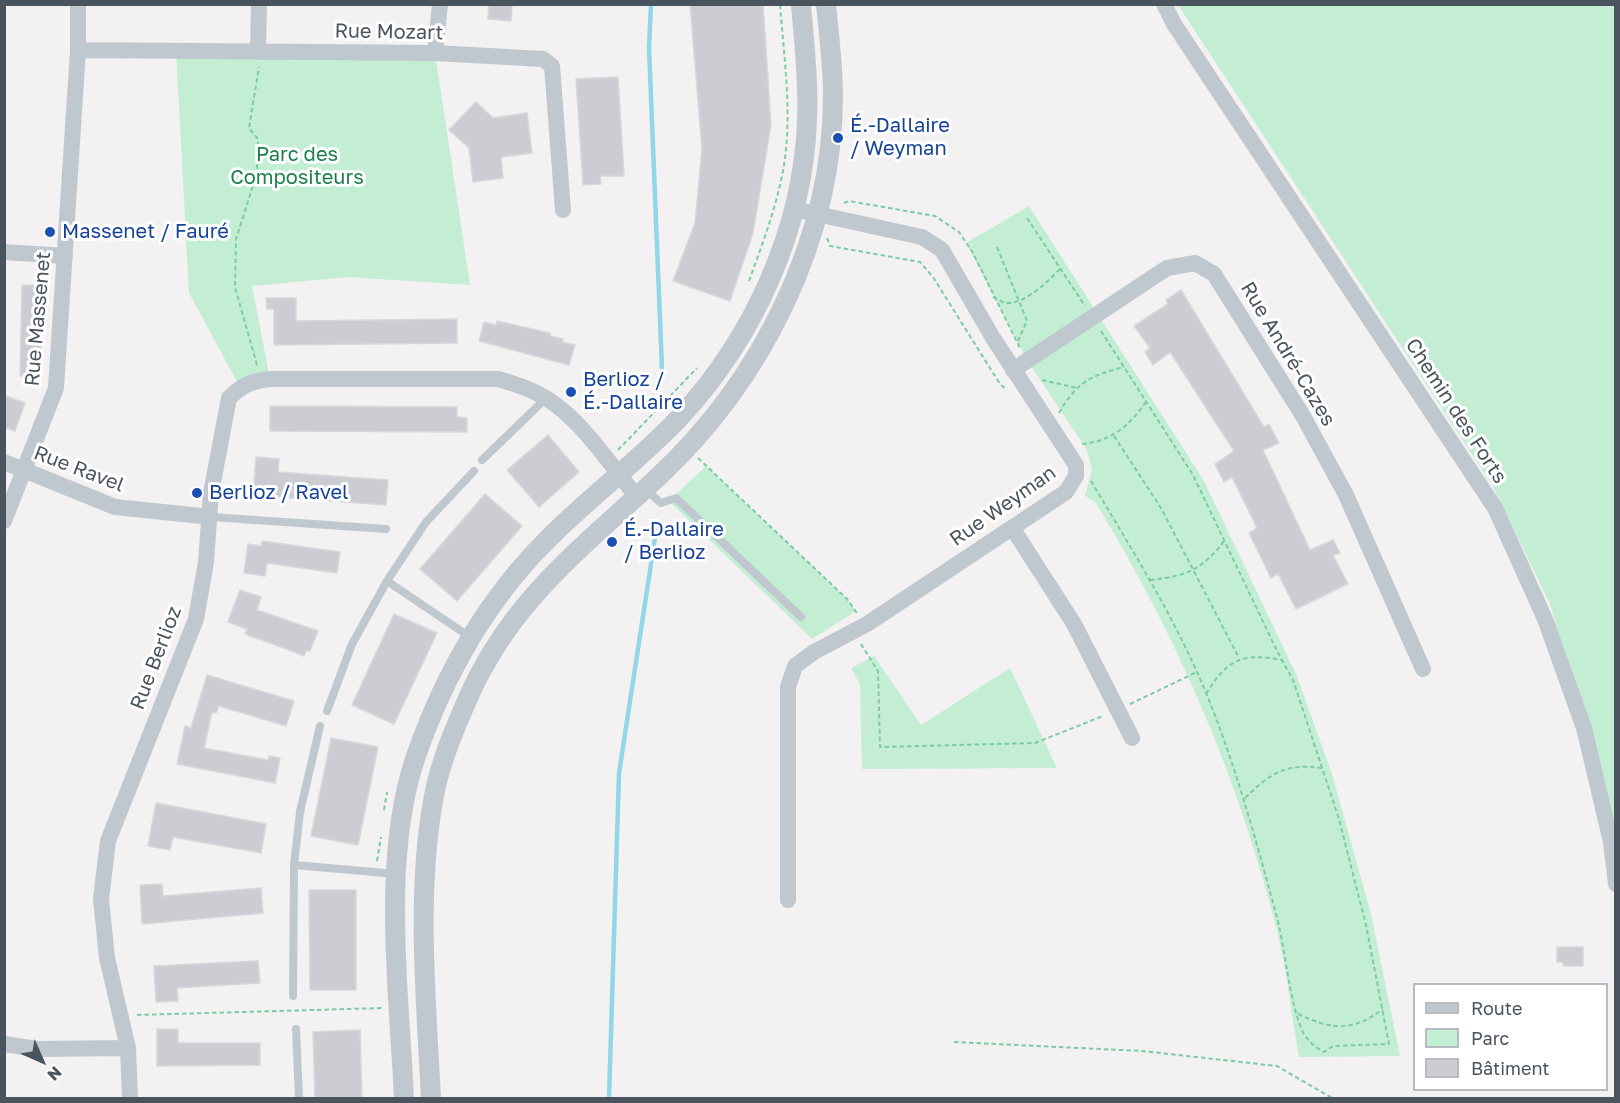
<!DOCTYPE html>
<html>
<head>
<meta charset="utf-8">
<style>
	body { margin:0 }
	#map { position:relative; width:1620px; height:1103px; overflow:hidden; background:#f3f1f1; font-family:"Golos Text",sans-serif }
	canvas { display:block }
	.frame { position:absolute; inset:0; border:6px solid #4a545e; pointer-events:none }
	.legend { position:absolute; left:1413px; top:983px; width:195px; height:108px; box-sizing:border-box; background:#fff; border:2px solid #b7bbbf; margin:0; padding:8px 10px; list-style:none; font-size:18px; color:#4a545e }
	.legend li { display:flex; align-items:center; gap:12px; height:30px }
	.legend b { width:30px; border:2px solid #b7bbbf }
	.north { position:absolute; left:12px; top:1031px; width:60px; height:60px; -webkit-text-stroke:4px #fff; paint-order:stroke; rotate:135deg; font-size:16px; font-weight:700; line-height:24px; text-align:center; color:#4a545e }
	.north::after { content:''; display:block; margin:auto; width:21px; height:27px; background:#4a545e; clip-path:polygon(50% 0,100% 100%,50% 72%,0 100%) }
</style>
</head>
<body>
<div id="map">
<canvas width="1620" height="1103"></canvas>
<div class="frame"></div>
<ul class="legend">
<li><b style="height:8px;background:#c0c8cf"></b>Route</li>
<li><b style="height:16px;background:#c3eed4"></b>Parc</li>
<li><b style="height:16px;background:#cbcdd3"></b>Bâtiment</li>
</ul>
<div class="north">N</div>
</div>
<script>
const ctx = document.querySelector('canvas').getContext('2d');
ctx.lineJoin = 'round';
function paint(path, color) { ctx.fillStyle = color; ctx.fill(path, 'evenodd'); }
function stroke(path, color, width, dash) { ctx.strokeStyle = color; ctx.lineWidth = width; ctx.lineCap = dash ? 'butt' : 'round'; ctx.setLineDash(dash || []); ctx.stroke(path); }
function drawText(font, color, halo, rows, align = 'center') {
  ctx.font = font + ' "Golos Text",sans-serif'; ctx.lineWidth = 6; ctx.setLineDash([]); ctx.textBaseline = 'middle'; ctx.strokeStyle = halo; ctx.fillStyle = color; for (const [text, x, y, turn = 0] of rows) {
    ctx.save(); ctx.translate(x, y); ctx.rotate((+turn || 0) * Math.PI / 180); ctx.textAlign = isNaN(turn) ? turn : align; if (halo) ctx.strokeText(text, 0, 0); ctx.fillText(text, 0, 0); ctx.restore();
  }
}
paint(new Path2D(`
	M1178 5H1615V831L1550 604 1492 485Z
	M176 51 435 53 470 285 348 277 252 286 270 379 240 387 189 293Z
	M1029 206 1204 481 1296 674 1332 774 1371 914 1400 1056 1299 1057C1291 1013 1287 968 1276 926 1236 772 1178 639 1096 503L1085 496 1092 470 1087 450 1027 360 966 243Z
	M706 466 847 599 856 611 812 639 669 501Z
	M874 656 921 725 1010 668 1057 768 862 769 860 684 851 668Z`), '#c3eed4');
stroke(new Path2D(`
	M651 4 649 48 662 369
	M609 1098 619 773 657 525`), '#92d7e9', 4.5);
const building = new Path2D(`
	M489 4H512L511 21 488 19Z
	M690 4H763L771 125 753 233 730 301 673 281 695 223 702 149Z
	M618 77 624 176H600L601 184 583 185 576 79Z
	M476 102 493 118 527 113 532 153 501 157 503 178 473 182 469 148 449 130Z
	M22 285 44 286 39 377 20 376Z
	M1181 290 1264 427 1269 424 1279 443 1263 450 1310 550 1333 540 1340 553 1333 555 1348 584 1296 609 1278 574 1271 578 1249 533 1257 528 1232 477 1224 482 1215 464 1234 451 1170 352 1153 365 1145 352 1150 348 1134 326 1168 304 1166 300Z
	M266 298H296V321L457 319V343L274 345V309H267Z
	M497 321 550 333V336L563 339 562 342 575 345 569 365 479 341 484 322 496 325Z
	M4 395 25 403 15 431 4 427Z
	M270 406 457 407V417L467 418V432L270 431Z
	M548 435 579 472 539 507 507 470Z
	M256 457 279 459 278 472 388 480 386 505 253 495Z
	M485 494 522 526 457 601 420 569Z
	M262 541 340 552 337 573 267 563 265 576 244 573 248 544 261 546Z
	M240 590 261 597 257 610 318 631 310 651H306L304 656 289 650 245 634 247 629 228 622Z
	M394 614 437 633 394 724 352 705Z
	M207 675 294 701 286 726 219 706 216 713 212 712 204 748 268 760 269 756 280 758 275 783 177 764 185 726 191 728Z
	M331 738 378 747 358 845 311 836Z
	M156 803 266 824 261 853 173 837 170 850 148 846Z
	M162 884 163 896 261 888 263 913 142 924 140 885Z
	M309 890H356V990H310Z
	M1557 947H1583V966H1563V962H1557Z
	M258 961 260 983 177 988 178 1001 156 1002 154 966Z
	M157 1029H178V1043H260V1065L157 1066Z
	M360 1030 362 1098H315L313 1032Z`);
paint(building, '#cbcdd3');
stroke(building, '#d6d8dc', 1.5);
stroke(new Path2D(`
	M844 203 849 201 935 216 959 232 973 253 1020 348
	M1027 218 1085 306
	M827 238 830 246 920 262 933 277 1000 384 1007 390
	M997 247 1027 321 1018 341
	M749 281C762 245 776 208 783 171 793 116 784 59 780 4
	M993 297C996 298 1002 302 1006 303 1026 304 1048 281 1061 268
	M257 365 235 287 236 239 257 173 258 139 249 128 259 67
	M1042 380 1077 388
	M1059 413C1076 383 1091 375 1124 367
	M1114 436 1161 508 1239 658
	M1082 444C1112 441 1129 426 1146 402
	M618 450 697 368
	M698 458 847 599 857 613
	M1091 481C1128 543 1167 605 1197 672 1231 748 1253 830 1275 910 1285 943 1289 1006 1304 1034 1309 1042 1316 1048 1324 1052L1333 1046 1389 1044 1366 925 1339 819 1293 680 1277 651 1193 475 1101 331
	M1150 580C1187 576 1202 570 1225 540
	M861 644 878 671 880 747 1035 743 1103 716
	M1206 694C1227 660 1241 652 1282 660
	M1130 704 1197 672
	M1245 798C1271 773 1285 763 1322 768
	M384 810 387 792
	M377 861 381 837
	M1298 1014C1332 1030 1352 1032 1383 1009
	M137 1015 383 1008
	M954 1042 1142 1051 1277 1066 1332 1098`), '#7ccba4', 2, [4.5, 3]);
stroke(new Path2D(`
	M482 460 539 405 544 397
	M645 489 661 503 676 498 801 617
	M211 517 386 529
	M387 581 426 522 474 471
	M327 711 352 644 387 581 470 637
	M294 865 300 812 320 726
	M293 996 294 865 397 874
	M296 1029 299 1098`), '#c0c8cf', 8);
stroke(new Path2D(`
	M1164 4 1174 24 1495 508 1545 619 1584 728 1611 842 1616 884
	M78 50 435 53 543 59 552 66 563 210
	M258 52 259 4
	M435 53 440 4
	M4 252 65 256
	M1013 370 1167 268 1195 263 1214 274 1303 416 1346 495 1423 669
	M4 462 115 507 211 517
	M4 521 56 388 78 50V4
	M1013 529 1074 624 1132 738
	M788 900V687L795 666 814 652 867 624 1066 492 1076 476V465L993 338 942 250 922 237 794 209
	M4 1044 37 1049 128 1048
	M130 1098 128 1048 107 958 101 899 108 841 196 619 206 562 211 493 229 398C242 385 252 381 270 379H498C516 384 534 390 549 400 582 421 612 467 637 497`), '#c0c8cf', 16);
stroke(new Path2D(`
	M404 1098C399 992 381 857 416 756 444 676 486 601 546 541 589 497 639 461 681 416 754 337 803 229 807 121 809 83 804 43 801 4
	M431 1098C426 999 415 883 436 786 442 759 454 730 465 705 508 602 580 550 658 477 761 381 833 240 833 96 833 66 829 35 826 4`), '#c0c8cf', 20);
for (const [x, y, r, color] of [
	[838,138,6,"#1a4fb4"],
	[50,232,6,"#1a4fb4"],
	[571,392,6,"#1a4fb4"],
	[197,493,6,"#1a4fb4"],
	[612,542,6,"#1a4fb4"]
]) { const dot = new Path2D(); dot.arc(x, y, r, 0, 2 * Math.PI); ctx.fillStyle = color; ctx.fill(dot); stroke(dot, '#fff', 2); }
drawText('20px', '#4a545e', '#fff', [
	["Rue Mozart",389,32,1],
	["Rue Massenet",38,319,-85],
	["Rue André-Cazes",1288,354,59],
	["Chemin des Forts",1456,411,57],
	["Rue Ravel",79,469,21],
	["Rue Weyman",1003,506,-35],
	["Rue Berlioz",156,658,-69]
]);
drawText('20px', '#164399', '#fff', [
	["É.-Dallaire",850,126],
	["/ Weyman",850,149],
	["Massenet / Fauré",62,232],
	["Berlioz /",583,380],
	["É.-Dallaire",583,403],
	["Berlioz / Ravel",209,493],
	["É.-Dallaire",624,530],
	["/ Berlioz",624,553]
], 'left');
drawText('20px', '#1c7e4d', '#fff', [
	["Parc des",297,155],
	["Compositeurs",297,178]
]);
</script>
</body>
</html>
